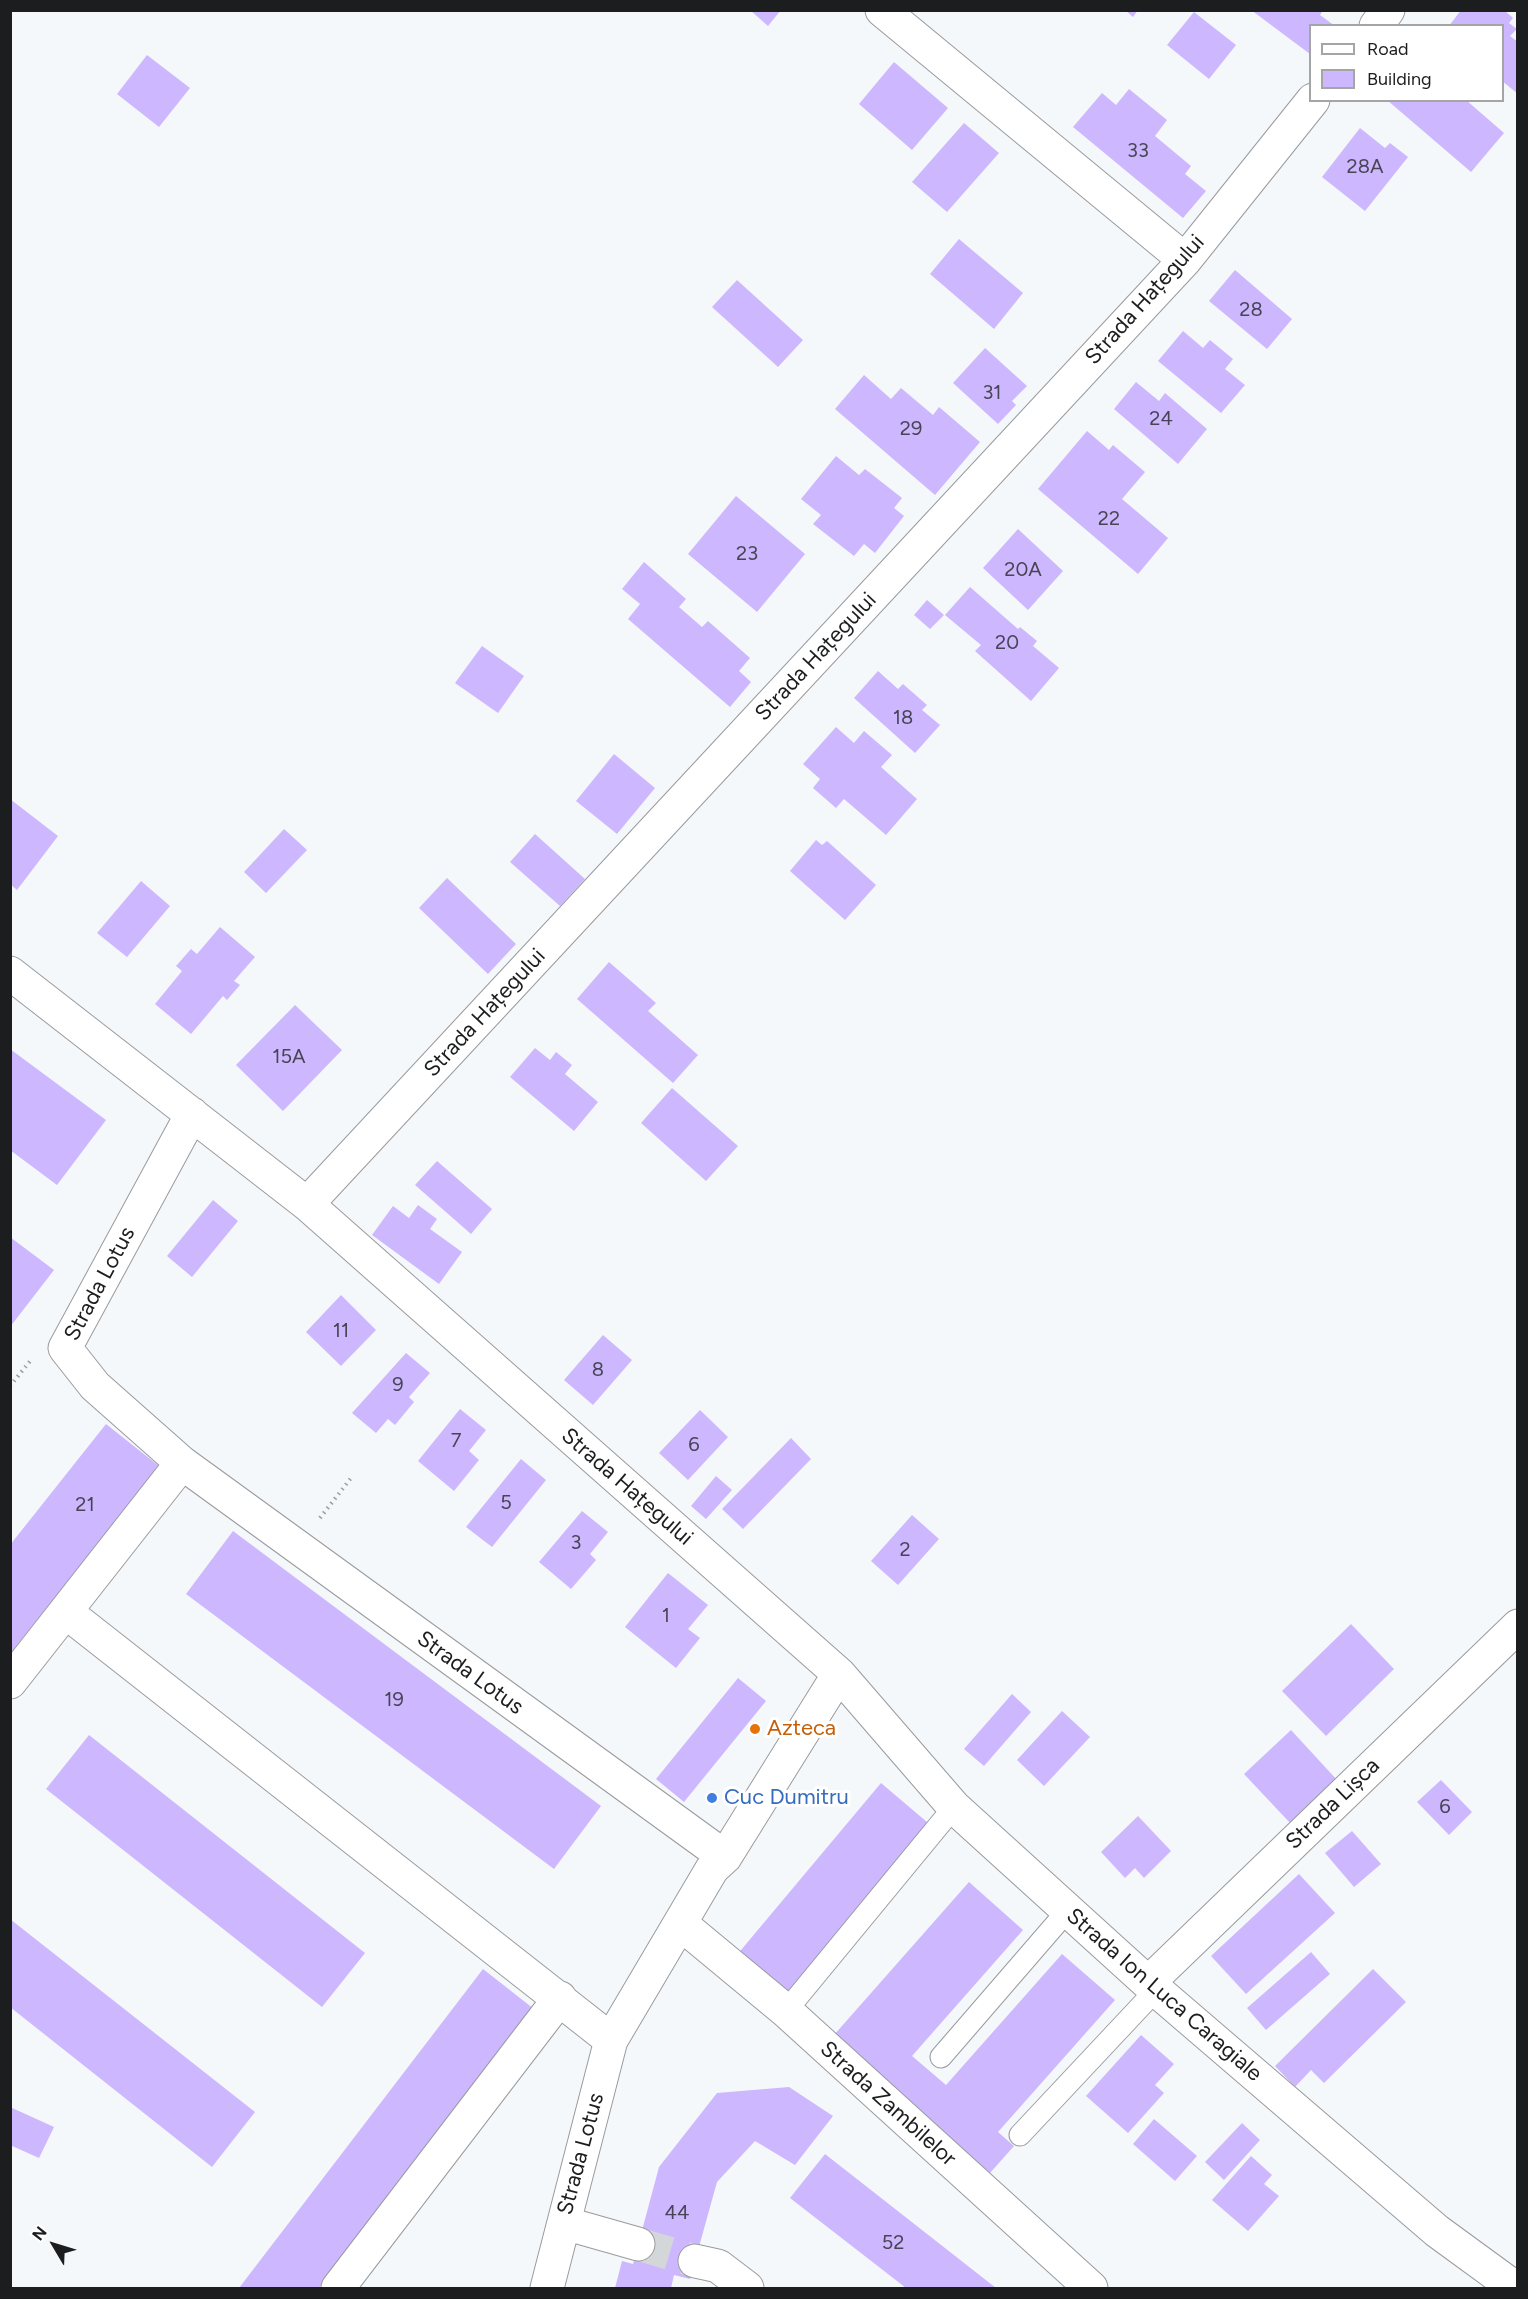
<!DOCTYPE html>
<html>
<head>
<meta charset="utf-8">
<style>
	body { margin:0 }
	#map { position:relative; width:1528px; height:2299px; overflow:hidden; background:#f5f8fa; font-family:Figtree,sans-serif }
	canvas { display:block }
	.frame { position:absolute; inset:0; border:12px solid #1c1d1e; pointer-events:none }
	.legend { position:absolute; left:1309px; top:24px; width:195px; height:78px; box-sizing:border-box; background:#fff; border:2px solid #a4a5a5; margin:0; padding:8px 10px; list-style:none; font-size:18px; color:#1c1d1e }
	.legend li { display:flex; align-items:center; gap:12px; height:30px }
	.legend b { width:30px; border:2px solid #a4a5a5 }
	.north { position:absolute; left:24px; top:2215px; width:60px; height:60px; -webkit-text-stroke:4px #fff; paint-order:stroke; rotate:308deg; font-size:16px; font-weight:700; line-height:24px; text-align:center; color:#1c1d1e }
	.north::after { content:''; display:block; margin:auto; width:21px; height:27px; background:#1c1d1e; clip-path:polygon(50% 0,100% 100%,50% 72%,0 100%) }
</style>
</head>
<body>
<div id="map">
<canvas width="1528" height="2299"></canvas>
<div class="frame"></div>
<ul class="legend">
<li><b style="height:8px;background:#fff"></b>Road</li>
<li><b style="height:16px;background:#cdb7ff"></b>Building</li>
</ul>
<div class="north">N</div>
</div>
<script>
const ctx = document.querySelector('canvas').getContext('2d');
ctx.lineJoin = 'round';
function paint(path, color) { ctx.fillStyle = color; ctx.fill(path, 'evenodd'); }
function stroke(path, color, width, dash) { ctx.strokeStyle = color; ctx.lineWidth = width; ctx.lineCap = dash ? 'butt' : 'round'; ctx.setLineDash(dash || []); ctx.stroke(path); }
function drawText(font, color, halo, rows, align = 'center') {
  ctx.font = font + ' Figtree,sans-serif'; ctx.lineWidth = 6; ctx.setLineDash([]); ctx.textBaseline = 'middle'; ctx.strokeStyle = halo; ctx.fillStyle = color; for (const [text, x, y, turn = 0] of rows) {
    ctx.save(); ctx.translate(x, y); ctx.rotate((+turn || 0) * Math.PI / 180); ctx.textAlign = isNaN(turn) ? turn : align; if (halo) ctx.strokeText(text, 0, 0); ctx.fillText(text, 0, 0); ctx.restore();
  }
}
paint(new Path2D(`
	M750 10H781L768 26Z
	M1125 10H1138L1133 17Z
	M1251 10H1323L1320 15 1335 26H1310V54Z
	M1461 10H1504L1513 18 1509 23 1517 29 1510 36 1518 42V94L1502 81V26H1449Z
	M1194 12 1236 45 1209 79 1167 45Z
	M147 55 190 88 159 127 117 94Z
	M894 62 948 108 912 150 859 104Z
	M1129 89 1167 120 1155 136 1191 166 1185 174 1206 191 1183 218 1073 127 1102 93 1116 105Z
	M1387 100H1466L1504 133 1471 172Z
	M964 123 999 153 947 212 912 182Z
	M1360 128 1385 148 1390 143 1408 157 1365 211 1322 177Z
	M959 239 1023 293 994 329 930 274Z
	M1235 270 1292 319 1267 349 1209 301Z
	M737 280 803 340 778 367 712 307Z
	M1183 331 1203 348 1210 340 1233 359 1225 369 1245 385 1221 413 1158 361Z
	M985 348 1027 386 1012 401 1016 405 998 424 953 383Z
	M864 375 891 399 901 388 933 415 939 407 980 442 935 495 835 409Z
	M1136 382 1159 401 1165 393 1207 429 1178 464 1114 409Z
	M1087 431 1109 450 1113 445 1145 472 1122 499 1168 538 1138 574 1038 489Z
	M836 456 859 475 865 469 902 498 894 508 904 516 875 553 864 544 854 556 813 524 821 515 801 499Z
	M736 496 805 554 757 612 688 554Z
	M1018 529 1063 571 1028 610 983 568Z
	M644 562 686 599 679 607 702 627 708 621 750 658 739 671 751 682 730 707 628 619 640 604 622 589Z
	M970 587 1018 629 1020 627 1037 641 1033 646 1059 668 1031 701 975 651 981 645 945 615Z
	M927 600 944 615 930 629 914 615Z
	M482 646 524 676 498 713 455 683Z
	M878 671 898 689 903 684 927 705 922 710 940 725 915 753 854 698Z
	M836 727 854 743 864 731 892 755 881 767 917 799 886 835 844 799 836 808 813 788 820 779 803 764Z
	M614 754 655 788 617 834 576 801Z
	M10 799 58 836 17 890 10 884Z
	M284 829 307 850 266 893 244 872Z
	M535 834 585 879 560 906 510 862Z
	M816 840 822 845 827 841 876 885 845 920 790 871Z
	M447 878 516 944 488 974 419 908Z
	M141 881 170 906 127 957 97 933Z
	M220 927 255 957 234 981 240 985 227 1000 223 996 191 1034 155 1004 182 971 176 966 191 949 197 954Z
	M609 962 656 1003 648 1011 698 1055 673 1083 577 999Z
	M295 1005 342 1050 283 1111 236 1065Z
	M535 1048 550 1060 556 1052 572 1065 565 1074 598 1102 574 1131 510 1077Z
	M10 1049 106 1120 57 1185 10 1150Z
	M672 1088 738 1146 706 1181 641 1123Z
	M437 1161 492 1209 471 1234 415 1185Z
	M213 1200 238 1221 192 1277 167 1256Z
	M418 1205 437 1219 430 1229 462 1252 439 1284 372 1235 393 1206 409 1218Z
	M10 1237 54 1270 10 1327Z
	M341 1295 376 1330 341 1366 306 1332Z
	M603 1335 632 1360 593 1405 564 1380Z
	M406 1353 430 1373 409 1397 414 1402 395 1425 388 1419 376 1433 352 1413Z
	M460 1409 486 1430 469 1451 479 1460 454 1491 418 1461Z
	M700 1410 728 1437 688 1480 659 1453Z
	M106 1424 159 1466 10 1654V1545Z
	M791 1438 811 1459 743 1529 722 1509Z
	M521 1459 546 1480 492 1547 466 1527Z
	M716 1476 732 1490 706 1519 691 1506Z
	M582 1511 608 1532 590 1554 596 1560 571 1589 539 1562Z
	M912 1515 939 1539 898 1585 871 1561Z
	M233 1531 601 1806 554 1869 186 1594Z
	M668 1573 708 1605 688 1629 700 1638 676 1668 625 1627Z
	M1351 1624 1394 1669 1326 1736 1282 1691Z
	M738 1678 766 1701 684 1802 656 1779Z
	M1012 1694 1031 1712 984 1766 964 1749Z
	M1062 1711 1090 1737 1044 1786 1017 1760Z
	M1291 1730 1338 1781 1291 1824 1244 1774Z
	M89 1735 365 1953 322 2007 46 1789Z
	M1441 1780 1472 1812 1449 1835 1417 1802Z
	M881 1783 934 1828 789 2000 736 1956Z
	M1138 1816 1171 1851 1144 1878 1135 1868 1125 1878 1101 1852Z
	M1352 1831 1381 1864 1354 1887 1325 1853Z
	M1299 1874 1335 1913 1246 1994 1211 1956Z
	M969 1882 1023 1930 912 2056 946 2085 1062 1954 1115 2000 998 2132 1014 2146 990 2173 834 2035Z
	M10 1919 255 2112 212 2167 10 2007Z
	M1311 1952 1330 1974 1266 2030 1247 2008Z
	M483 1969 534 2009 319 2288H239Z
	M1373 1969 1406 2002 1324 2083 1311 2070 1295 2087 1275 2066Z
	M1141 2035 1174 2064 1155 2085 1164 2093 1128 2133 1086 2096Z
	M789 2087 833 2116 795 2165 755 2141 717 2182 690 2279 674 2275 671 2288H615L622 2261 633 2264 659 2167 717 2093Z
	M10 2107 54 2127 39 2158 10 2145Z
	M1154 2119 1197 2156 1175 2181 1133 2144Z
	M1242 2123 1260 2140 1224 2180 1205 2162Z
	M825 2154 996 2288H906L790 2198Z
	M1251 2156 1272 2175 1264 2184 1279 2196 1248 2231 1212 2200Z`), '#cdb7ff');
stroke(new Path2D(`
	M638 2244 695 2261`), '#d4d7d9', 33, [33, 16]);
const service = new Path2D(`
	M786 2011 954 1807
	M941 2057 1068 1910
	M1020 2135 1156 1990`);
const minor = new Path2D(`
	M882 10 1185 260
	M1376 26 1388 10
	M10 973 307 1204 839 1674 954 1807 1148 1983 1437 2231 1515 2288
	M192 1114 65 1348 95 1386 182 1463 725 1857
	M307 1204 1185 260 1313 100
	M66 1612 611 2040
	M10 1682 182 1463
	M681 1924 786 2011 1091 2288
	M1148 1983 1518 1626
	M564 2223 638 2244
	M695 2261 718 2266 747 2288
	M338 2288 560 1998
	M547 2288 611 2040 712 1869 725 1857 839 1674`);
stroke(service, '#999b9e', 23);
stroke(minor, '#999b9e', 35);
stroke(new Path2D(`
	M10 1386 31 1360
	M320 1518 351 1478`), '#9b9d9f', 4, [1.5, 4.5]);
stroke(service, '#fff', 21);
stroke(minor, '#fff', 33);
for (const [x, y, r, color] of [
	[755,1729,6,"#e8710a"],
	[712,1798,6,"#3f7fe0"]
]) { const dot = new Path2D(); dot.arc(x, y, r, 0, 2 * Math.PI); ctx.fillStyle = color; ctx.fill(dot); stroke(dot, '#fff', 2); }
drawText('20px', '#484456', null, [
	["33",1138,151],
	["28A",1365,167],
	["28",1251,310],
	["31",992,393],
	["24",1161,419],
	["29",911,429],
	["22",1109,519],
	["23",747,554],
	["20A",1023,570],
	["20",1007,643],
	["18",903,718],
	["15A",289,1057],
	["11",341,1331],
	["8",598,1370],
	["9",398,1385],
	["7",456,1441],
	["6",694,1445],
	["5",506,1503],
	["21",85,1505],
	["3",576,1543],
	["2",905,1550],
	["1",666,1616],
	["19",394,1700],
	["6",1445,1807],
	["44",677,2213],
	["52",893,2243]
]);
drawText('22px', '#1c1d1e', '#fff', [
	["Strada Hațegului",1145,300,-48],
	["Strada Hațegului",816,657,-47],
	["Strada Hațegului",485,1013,-47],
	["Strada Lotus",100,1284,-62],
	["Strada Hațegului",627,1487,41],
	["Strada Lotus",470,1673,36],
	["Strada Lișca",1333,1804,-44],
	["Strada Ion Luca Caragiale",1164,1995,41],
	["Strada Zambilelor",888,2104,42],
	["Strada Lotus",581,2154,-75]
]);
drawText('22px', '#c56008', '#fff', [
	["Azteca",767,1729]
], 'left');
drawText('22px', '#366cbe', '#fff', [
	["Cuc Dumitru",724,1798]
], 'left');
</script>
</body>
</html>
